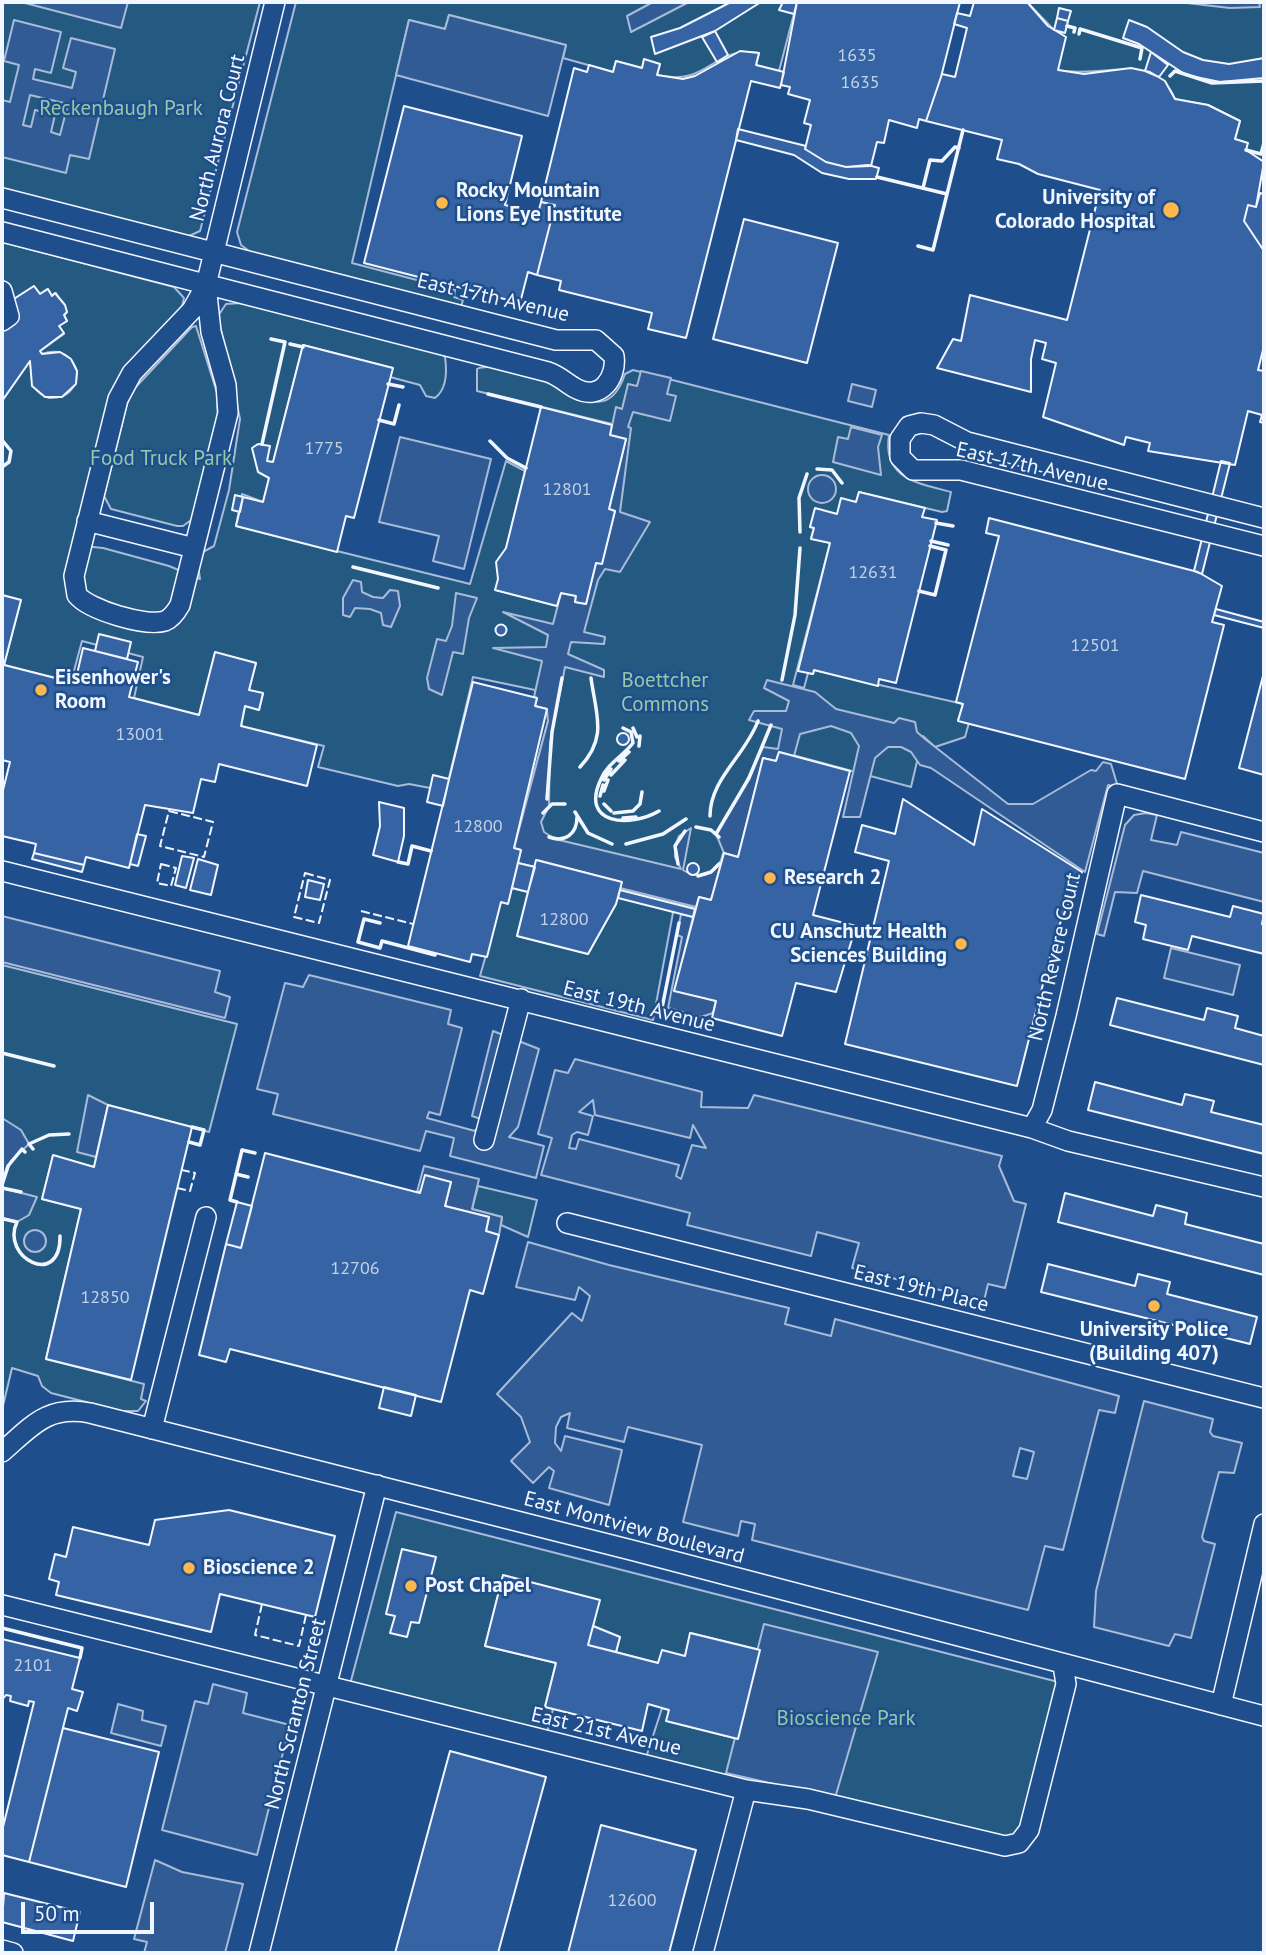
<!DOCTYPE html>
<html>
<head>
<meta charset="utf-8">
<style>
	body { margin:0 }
	#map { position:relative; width:1266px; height:1955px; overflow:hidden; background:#1f4e8c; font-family:"PT Sans",sans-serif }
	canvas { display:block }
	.frame { position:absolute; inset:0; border:4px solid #f2f6ff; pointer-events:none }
	.scale { position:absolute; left:21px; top:1902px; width:133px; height:32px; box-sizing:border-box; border:4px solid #f2f6ff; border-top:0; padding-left:9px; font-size:21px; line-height:24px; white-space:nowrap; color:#f2f6ff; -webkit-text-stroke:5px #1f4e8c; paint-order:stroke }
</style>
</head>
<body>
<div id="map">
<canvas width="1266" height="1955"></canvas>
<div class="frame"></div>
<div class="scale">50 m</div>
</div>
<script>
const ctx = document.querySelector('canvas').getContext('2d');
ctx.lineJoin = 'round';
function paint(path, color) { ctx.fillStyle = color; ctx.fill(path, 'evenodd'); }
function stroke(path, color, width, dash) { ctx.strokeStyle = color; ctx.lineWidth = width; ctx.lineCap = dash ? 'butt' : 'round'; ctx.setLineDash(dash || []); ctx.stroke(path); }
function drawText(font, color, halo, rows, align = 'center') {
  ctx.font = font + ' "PT Sans",sans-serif'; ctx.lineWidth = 5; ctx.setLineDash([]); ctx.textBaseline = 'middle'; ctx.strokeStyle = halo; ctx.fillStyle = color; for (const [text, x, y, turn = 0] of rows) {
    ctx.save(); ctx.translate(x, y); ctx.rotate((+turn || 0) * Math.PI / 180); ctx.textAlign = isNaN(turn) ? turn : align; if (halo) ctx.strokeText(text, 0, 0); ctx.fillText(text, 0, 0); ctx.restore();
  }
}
const green = new Path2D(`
	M2 2H260L200 231 189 236 2 190Z
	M296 2H797L779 71 756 65 759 53C712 45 710 87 657 75L660 64 644 60 642 68 616 61 613 72 563 58 566 45 449 15 445 29 409 20 352 263 455 290 454 297 463 300 461 307 253 254 241 245 237 232Z
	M1027 2H1264V162L1246 150 1247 143 1235 139 1240 121 1208 105 1175 99C1155 50 1098 79 1058 70L1054 30Z
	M2 242 174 287 184 298 182 307 117 381 74 545 103 548 169 566 200 579 198 566 201 553 214 546 229 490 240 419 218 316 226 304 241 303 440 352 445 357C447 371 447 389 435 398L426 396 420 385 390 377 392 368 303 345 263 502 242 494 236 526 470 584 506 461 525 471 496 590 557 606 576 596 575 602 586 604 596 563H602L615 511 609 509 626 439 610 435 612 424 477 391V369C489 362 538 376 551 382 580 396 609 422 625 374L633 370 889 435C882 479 918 483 951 492L947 511 942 512 859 492 856 502 837 514 815 509 810 527 814 528 811 538 830 543 793 685 804 688 808 673 813 674 814 670 963 704 958 720 969 723 965 737 935 747 923 736 911 787 778 751 776 761 763 758 738 857 723 853 711 900 699 897 696 907 675 902 653 1020 480 976 501 902 508 903 512 888 528 892 517 936 588 954 616 904 621 882 537 860 518 863 521 850 514 848 548 721 547 709 535 706V690L473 677 446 791 409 784 398 786 318 767 324 746 241 726 245 706 259 710 263 694 249 690 256 663 215 653 199 715 134 698 143 657 82 641 71 682 4 665 21 600 2 595V401L30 361C33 378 28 390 49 398 67 399 77 389 77 371 71 355 60 348 42 354L40 351 64 334 59 326 67 321 64 315 67 312 56 293 52 296 47 289 40 294 34 286 2 307Z
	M196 326 217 393 218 421 194 518 183 526H177L111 509 104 496 127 404 133 390 192 327Z
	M2 965 237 1024 209 1132 108 1105 94 1167 53 1156 42 1199 81 1209 46 1359 144 1384 141 1399 146 1401 138 1411H121L51 1393 42 1386 38 1376 12 1368 2 1410Z
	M478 1186 537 1200 528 1237 501 1225 502 1217 472 1209Z
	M396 1512 1066 1684 1019 1843 644 1764 662 1708 669 1710 667 1721 738 1739 760 1650 691 1633 685 1656 658 1663 616 1652 620 1637 593 1626 599 1600 503 1576 485 1646 556 1663 545 1706 553 1709 545 1741 348 1692Z`);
paint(green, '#245a82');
stroke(green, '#a8bbd7', 2);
const parking = new Path2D(`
	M21 2H128L121 28Z
	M653 2H689L631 32 627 16Z
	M1178 2H1259L1260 7 1230 8Z
	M449 15 566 45 548 116 396 75 409 20 445 29Z
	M14 20 61 32 51 73 35 69 33 79 72 88 76 72 63 68 71 38 115 49 89 159 70 155 66 173 2 157V100L10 102 19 65 4 61ZM30 95 68 104 60 135 51 132 55 115 35 110 31 127 23 125Z
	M641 371 671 378 667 394 676 396 670 421 633 412 628 427 631 428 620 512 650 522 620 572 605 569 598 580 584 632 605 637 604 644 571 642 568 654 604 670V677L565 667 550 744 549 806 541 822 544 832 555 839 681 869 675 857V846L679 836 691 828 683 870 692 875H705L715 869 722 859 711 900 699 897 696 907 620 888 621 882 537 860 535 867 518 863 521 850 514 848 548 721 547 709 535 706 537 698 534 697 542 661 493 648 546 647 548 635 503 612 553 624 561 593 576 596 575 602 586 604 596 563H602L615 511 609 509 626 439 610 435 616 407 622 409 628 384 637 386Z
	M852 384 876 390 872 407 848 401Z
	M851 427 882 435 878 447 881 475 833 462 838 437 848 439Z
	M400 437 491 459 464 569 433 561 439 536 379 522Z
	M808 489a14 14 0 1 1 28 0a14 14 0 1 1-28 0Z
	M353 580 361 582 362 592 373 597 383 598 390 590 398 591 400 606 391 627 383 625 381 613 370 609 355 608 350 617 343 615V598Z
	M456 593 477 598 469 618 463 654 453 652 442 695 429 689 427 678 437 639 446 641 452 626Z
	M767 680 815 692 836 709 894 723 899 718 915 722 917 732 925 739 1008 804H1033L1091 770 1096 771 1103 762 1111 764 1118 787 1108 785 1085 872 931 768 920 765 911 752 901 747H888L875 758 860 817H843L859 746 851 733 831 726 800 734 794 756 779 752 776 761 763 758 738 857 724 853 716 834 742 790 763 747 778 749 782 729 749 720 754 711H786L789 701 764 688Z
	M1146 813 1157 815 1151 840 1177 845 1181 832 1264 853V902L1143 871 1137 893 1115 892 1104 936 1097 934 1125 825 1134 815Z
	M681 914 693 917 675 990 716 1001 713 1013 701 1017 668 1008 682 937 677 935Z
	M2 916 220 971 215 992 230 997 225 1018 2 962Z
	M1171 948 1240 965 1233 995 1164 978Z
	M309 975 451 1010 448 1024 462 1028 440 1115 429 1112 427 1118 475 1131 484 1120 472 1116 493 1031 539 1049 518 1127 509 1137 544 1146 536 1178 450 1156 454 1138 426 1131 420 1151 273 1114 278 1094 257 1089 285 983 303 987Z
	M575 1059 702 1092 701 1107 748 1108 754 1095 1002 1156 999 1166 1014 1201 1026 1204 1005 1288 988 1284 984 1301 852 1268 859 1243 817 1232 811 1256 687 1225 690 1213 541 1175 552 1138 538 1134 555 1070 568 1073ZM593 1100 595 1115 690 1138 693 1125 706 1148 692 1145 681 1179 676 1176 679 1165 579 1139 576 1149 569 1148 572 1135 577 1132 588 1135 593 1116 579 1112Z
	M88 1095 108 1105 96 1157 77 1152Z
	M2 1118 21 1130 29 1144 11 1161 2 1185Z
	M424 1166 479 1179 472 1209 502 1217 499 1235 486 1231 489 1217 445 1206 451 1182 417 1192Z
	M2 1188 37 1197 29 1215 17 1222 2 1218Z
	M24 1241a11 11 0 1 1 22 0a11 11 0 1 1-22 0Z
	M528 1242 609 1265 789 1308 785 1324 831 1336 835 1319 1119 1396 1115 1413 1099 1410 1063 1550 1045 1546 1028 1610 752 1540 755 1524 741 1521 738 1536 683 1522 702 1445 628 1427 624 1442 567 1428 570 1413 561 1417 556 1427 555 1443 561 1451 565 1436 622 1450 609 1505 549 1488 554 1471 549 1467 533 1483 511 1461 530 1442 521 1417 497 1394 572 1313 582 1321 590 1296 579 1287 575 1300 516 1287ZM1020 1448 1034 1452 1027 1479 1013 1476Z
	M1144 1401 1213 1419 1210 1432 1213 1436 1242 1443 1234 1473 1219 1472 1202 1537 1204 1541 1215 1544 1191 1638 1175 1634 1169 1646 1094 1627 1096 1591Z
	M764 1624 878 1652 835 1798 726 1773Z
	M213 1684 247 1693 243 1713 290 1725 257 1855 162 1830 195 1701 208 1704Z
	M118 1704 143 1711 142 1720 166 1726 161 1746 111 1733Z
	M155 1860 182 1872 243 1884 225 1953H144L147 1942 134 1939Z`);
paint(parking, '#305b95');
stroke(parking, '#a8bbd7', 2);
const building = new Path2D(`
	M731 2H761L715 31 655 54 651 37 680 28Z
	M783 2H797L794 14 779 10Z
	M797 2H960L941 77 926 121 919 119 917 128 889 120 884 143 877 142 871 166 846 167 826 162 805 149 811 125 804 123 810 100 788 94 790 87 781 85Z
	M974 2H1027L1048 26 1066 37 1058 70 1084 74 1131 68 1150 72 1165 81 1175 99 1208 105 1240 121 1235 139 1248 143 1246 150 1264 162 1256 207 1248 205 1244 221 1264 251V346L1258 370 1264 371V423L1260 422 1262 415 1248 411 1235 465 1148 451 1150 443 1126 437 1124 445 1043 417 1056 363 1042 359 1046 343 1035 340 1031 359V392L937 368 953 339 961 341 970 295 1067 320 1100 190 1038 174 1019 164 997 159 1002 140 926 121 942 74 955 77 967 28 954 24 957 13 970 16Z
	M1059 8 1071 11 1068 21 1057 18Z
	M1057 18 1068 21 1065 33 1054 30Z
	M1129 20 1147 27 1183 52 1203 60 1229 64 1264 58V78L1220 82 1186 75 1139 44 1123 38Z
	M715 31 728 55 717 62 702 37Z
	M740 51 759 53 756 65 784 72 780 88 751 81 686 338 648 329 652 313 559 290 561 281 537 275 555 205 541 202 574 68 587 72 589 65 613 72 616 61 642 68 644 59 660 64 657 75 683 79 695 76Z
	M1151 52 1168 65 1159 77 1145 71Z
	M404 106 522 136 505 205 529 211 527 219 536 221 541 202 555 205 537 275 528 272 520 303 364 263Z
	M738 129 806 146 805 149 826 162 846 167 868 165 879 168 876 179H849L822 173 794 155 736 140Z
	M1260 193 1264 194V251L1244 221 1248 205 1256 207Z
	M744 219 838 243 807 363 713 339Z
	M34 286 40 294 48 289 52 296 55 293 65 305 67 312 64 315 67 321 59 326 64 333 40 351 42 354 60 352 71 359 77 371 76 384 62 397H45L32 386 30 361 2 401V321L6 304Z
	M303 345 393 368 354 518 346 516 337 552 236 526 243 497 263 502 269 478 258 472 252 448 258 444 270 446 267 461 273 462Z
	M541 407 612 425 610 435 626 439 609 509 615 511 602 564 596 563 586 604 575 602 576 596 561 593 557 606 495 590 498 579 496 562 506 548Z
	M1221 461 1230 463 1202 574 1194 571Z
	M859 492 925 508 922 517 937 520 896 683 879 679 878 686 814 670 813 674 798 671 830 543 811 539 814 528 810 527 815 508 837 514 841 498 856 502Z
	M235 495 243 497 240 512 232 510Z
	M989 518 1198 572 1222 586 1212 622 1224 625 1185 779 958 721 963 704 956 702 999 536 986 533Z
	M2 595 21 600 4 665 75 683 83 648 138 662 129 697 199 715 215 652 256 663 249 690 263 693 259 710 245 706 241 726 317 745 307 786 219 764 215 782 201 779 193 813 145 805 129 868 86 857 84 865 34 853 36 844 2 836V794L10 762 2 760Z
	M1216 609 1264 622V628L1214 615Z
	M495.5 630a5.5 5.5 0 1 1 11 0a5.5 5.5 0 1 1-11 0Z
	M99 634 131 642 127 659 95 651Z
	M1264 672V775L1239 768Z
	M473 682 537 698 535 706 547 709 514 848 521 850 508 904 501 902 487 957 472 954 470 962 408 946Z
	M617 739a6 6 0 1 1 12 0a6 6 0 1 1-12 0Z
	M779 752 850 771 813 915 856 926 836 992 796 983 782 1036 712 1018 716 1001 674 991 699 897 711 900 724 853 738 857 763 758 776 761Z
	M433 775 449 779 443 806 427 802Z
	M903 799 974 845 982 809 1082 872 1056 933 1017 1086 845 1044 889 861 855 852 862 825 895 834Z
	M379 802 404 808V836L398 862 373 855 380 826Z
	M137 834 146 836 138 866 130 864Z
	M34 853 84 865 82 872 32 859Z
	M182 856 194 858 186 888 175 885Z
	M198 859 218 865 211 895 190 890Z
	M536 860 622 882 616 904 588 954 517 936Z
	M518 863 535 867 528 892 512 888Z
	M687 869a6 6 0 1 1 12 0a6 6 0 1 1-12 0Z
	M308 880 324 884 320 900 305 897Z
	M620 890 695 909 693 917 618 898Z
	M1141 895 1230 917 1233 906 1264 914 1262 924 1264 925V954L1192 936 1188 950 1143 939 1146 925 1135 922Z
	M1117 998 1204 1020 1207 1008 1238 1016 1235 1028 1264 1036V1065L1110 1025Z
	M1095 1082 1182 1105 1185 1094 1214 1101 1211 1112 1264 1125V1154L1088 1110Z
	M108 1105 192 1127 131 1380 46 1359 81 1209 42 1199 53 1155 94 1167Z
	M265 1153 420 1193 425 1175 451 1182 445 1206 489 1217 486 1231 499 1235 483 1294 470 1290 441 1402 230 1349 226 1362 199 1355 226 1244 241 1248Z
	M1065 1193 1153 1216 1156 1205 1172 1209 1187 1213 1185 1224 1264 1244V1275L1058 1222Z
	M237 1202 252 1206 241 1248 226 1244Z
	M1048 1264 1135 1286 1138 1274 1170 1282 1167 1294 1257 1317 1250 1344 1041 1292Z
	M384 1387 416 1395 411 1416 379 1408Z
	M229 1510 335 1536 315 1617 220 1594 211 1632 56 1595 59 1582 49 1579 55 1554 66 1557 73 1527 149 1545 155 1520Z
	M402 1549 436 1557 419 1623 411 1622 407 1637 390 1633 395 1616 386 1614Z
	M503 1575 600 1600 588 1645 658 1663 662 1650 685 1656 690 1633 760 1650 738 1739 666 1721 669 1710 648 1704 642 1731 545 1707 556 1663 485 1646Z
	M593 1626 620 1637 616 1652 588 1645Z
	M2 1639 80 1658 72 1689 83 1692 77 1711 68 1708 29 1862 2 1855V1831L34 1702 29 1701 28 1706 10 1701 11 1696 6 1695 2 1700Z
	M63 1728 159 1752 126 1887 29 1862Z
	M450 1751 546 1777 498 1953H395Z
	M601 1825 696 1850 669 1953H568Z
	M4 1893 80 1912 73 1941 2 1922Z`);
paint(building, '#3563a3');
stroke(building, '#f2f6ff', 2);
const minor = new Path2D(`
	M2 198 556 340H596L614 356C617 377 601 401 577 389 567 384 560 376 548 372L2 232
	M206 285 211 332 226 385 228 413 180 605C176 612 172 618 165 621 146 627 89 610 77 595L74 576 118 399 132 373 192 310 206 285 275 2
	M2 291 9 316 2 321
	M1264 518 967 442 934 425 921 423 909 426 900 439V457L913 470H961L1264 546
	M87 521 194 548
	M2 871 1032 1128 1068 1141 1264 1187
	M1032 1128 1042 1110 1066 1016 1117 794 1264 832
	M484 1140 521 999
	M567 1223 1264 1398
	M152 1429 206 1217
	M2 1452C32 1426 47 1405 90 1413L635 1551 1264 1716
	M2 1605 746 1790 808 1799 1005 1846 1019 1843 1029 1830 1066 1684 1063 1665
	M1221 1705 1264 1524
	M2 1950 13 1953
	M259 1953 377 1485
	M703 1953 746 1790`);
stroke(minor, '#f2f6ff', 22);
stroke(minor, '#1f4e8c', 19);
stroke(new Path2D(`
	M169 811 213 822 204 857 160 846Z
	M161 864 176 868 171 886 157 883Z
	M305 873 330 880 319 923 294 917Z
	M361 911 413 924
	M177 1188 190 1191 195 1173 182 1170
	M262 1604 255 1635 299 1646 306 1615`), '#f2f6ff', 2, [9, 3.5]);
stroke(new Path2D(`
	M1067 26 1075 28 1074 32
	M1079 34 1080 29 1142 48 1140 59
	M1170 76 1175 71 1212 83 1264 81
	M1246 150 1261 154 1264 143
	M877 177 947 194
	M923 188 930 160 942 161 955 147 959 148
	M918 246 933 250 963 130
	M290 344 303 347
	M388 384 403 387
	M488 394 541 407
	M379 420 394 424 399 405
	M2 440 11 451 9 462 2 467
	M490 441 507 458 526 468
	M262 444 285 342 271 339
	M817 469 832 470 842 483
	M936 523 953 526
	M800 532 799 498 807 474
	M931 541 948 545
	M353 567 438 588
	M919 591 935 595 946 550 930 546
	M782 680 795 615 800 548
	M623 728 631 732 633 743C623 756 608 763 601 779 579 825 630 828 659 811
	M633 728 637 737
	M639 746 640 736
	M619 761 629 752
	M580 767C608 737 596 715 591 678
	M611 775 625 760
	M604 780 611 769
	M604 791 608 780
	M600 796 603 785
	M547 799 552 732 562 678
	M604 804 611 811
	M575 812 588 833 612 844
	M543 813 552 804H565
	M614 813 633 811 640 804 642 792
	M710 816C710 779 745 756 758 721
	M623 818 636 817
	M696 827 711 830 719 837
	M716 834 749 778 771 725
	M549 837C565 843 577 834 577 817
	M626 844 663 834 686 819
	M398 862 408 864 412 846 431 851
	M678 864 675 846 685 831
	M698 876 711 872 719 864
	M380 923 364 919 358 942 380 948 382 941 435 955
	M660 1018 679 923
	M2 1053 54 1066
	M189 1142 200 1145 204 1130 192 1127
	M33 1149 29 1144 49 1135 69 1134
	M236 1174 248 1177
	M2 1185 8 1166 22 1149 25 1152
	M2 1188 21 1192
	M237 1202 230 1200 242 1150 255 1153
	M4 1219 17 1222C0 1258 61 1289 60 1236
	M2 1628 82 1648 80 1658`), '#f2f6ff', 3.5);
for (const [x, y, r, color] of [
	[442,203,7,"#ffb74d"],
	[1171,210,9,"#ffb74d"],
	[41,690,7,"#ffb74d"],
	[770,878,7,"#ffb74d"],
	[961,944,7,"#ffb74d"],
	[1154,1306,7,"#ffb74d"],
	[189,1568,7,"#ffb74d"],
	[411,1586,7,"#ffb74d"]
]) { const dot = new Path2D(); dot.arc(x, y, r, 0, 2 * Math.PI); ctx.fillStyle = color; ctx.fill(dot); stroke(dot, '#1f4e8c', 2.5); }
drawText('18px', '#c3d1e8', null, [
	["1635",857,56],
	["1635",860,83],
	["1775",324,449],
	["12801",567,490],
	["12631",873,573],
	["12501",1095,646],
	["13001",140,735],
	["12800",478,827],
	["12800",564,920],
	["12706",355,1269],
	["12850",105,1298],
	["2101",33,1666],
	["12600",632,1901]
]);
drawText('21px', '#97c8a6', '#1f4e8c', [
	["Reckenbaugh Park",121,109],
	["Food Truck Park",161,459],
	["Boettcher",665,681],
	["Commons",665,705],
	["Bioscience Park",846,1719]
]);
drawText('21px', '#f2f6ff', '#1f4e8c', [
	["North Aurora Court",218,138,-76],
	["East 17th Avenue",493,298,13],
	["East 17th Avenue",1032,467,13],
	["North Revere Court",1055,957,-77],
	["East 19th Avenue",639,1007,14],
	["East 19th Place",921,1289,14],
	["East Montview Boulevard",634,1528,15],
	["North Scranton Street",296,1714,-76],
	["East 21st Avenue",606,1732,13]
]);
drawText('bold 21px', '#f2f6ff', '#1f4e8c', [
	["Rocky Mountain",456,191],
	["Lions Eye Institute",456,215],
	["University of",1155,198,"right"],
	["Colorado Hospital",1155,222,"right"],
	["Eisenhower's",55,678],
	["Room",55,702],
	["Research 2",784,878],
	["CU Anschutz Health",947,932,"right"],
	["Sciences Building",947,956,"right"],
	["University Police",1154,1330,"center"],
	["(Building 407)",1154,1354,"center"],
	["Bioscience 2",203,1568],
	["Post Chapel",425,1586]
], 'left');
</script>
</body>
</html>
